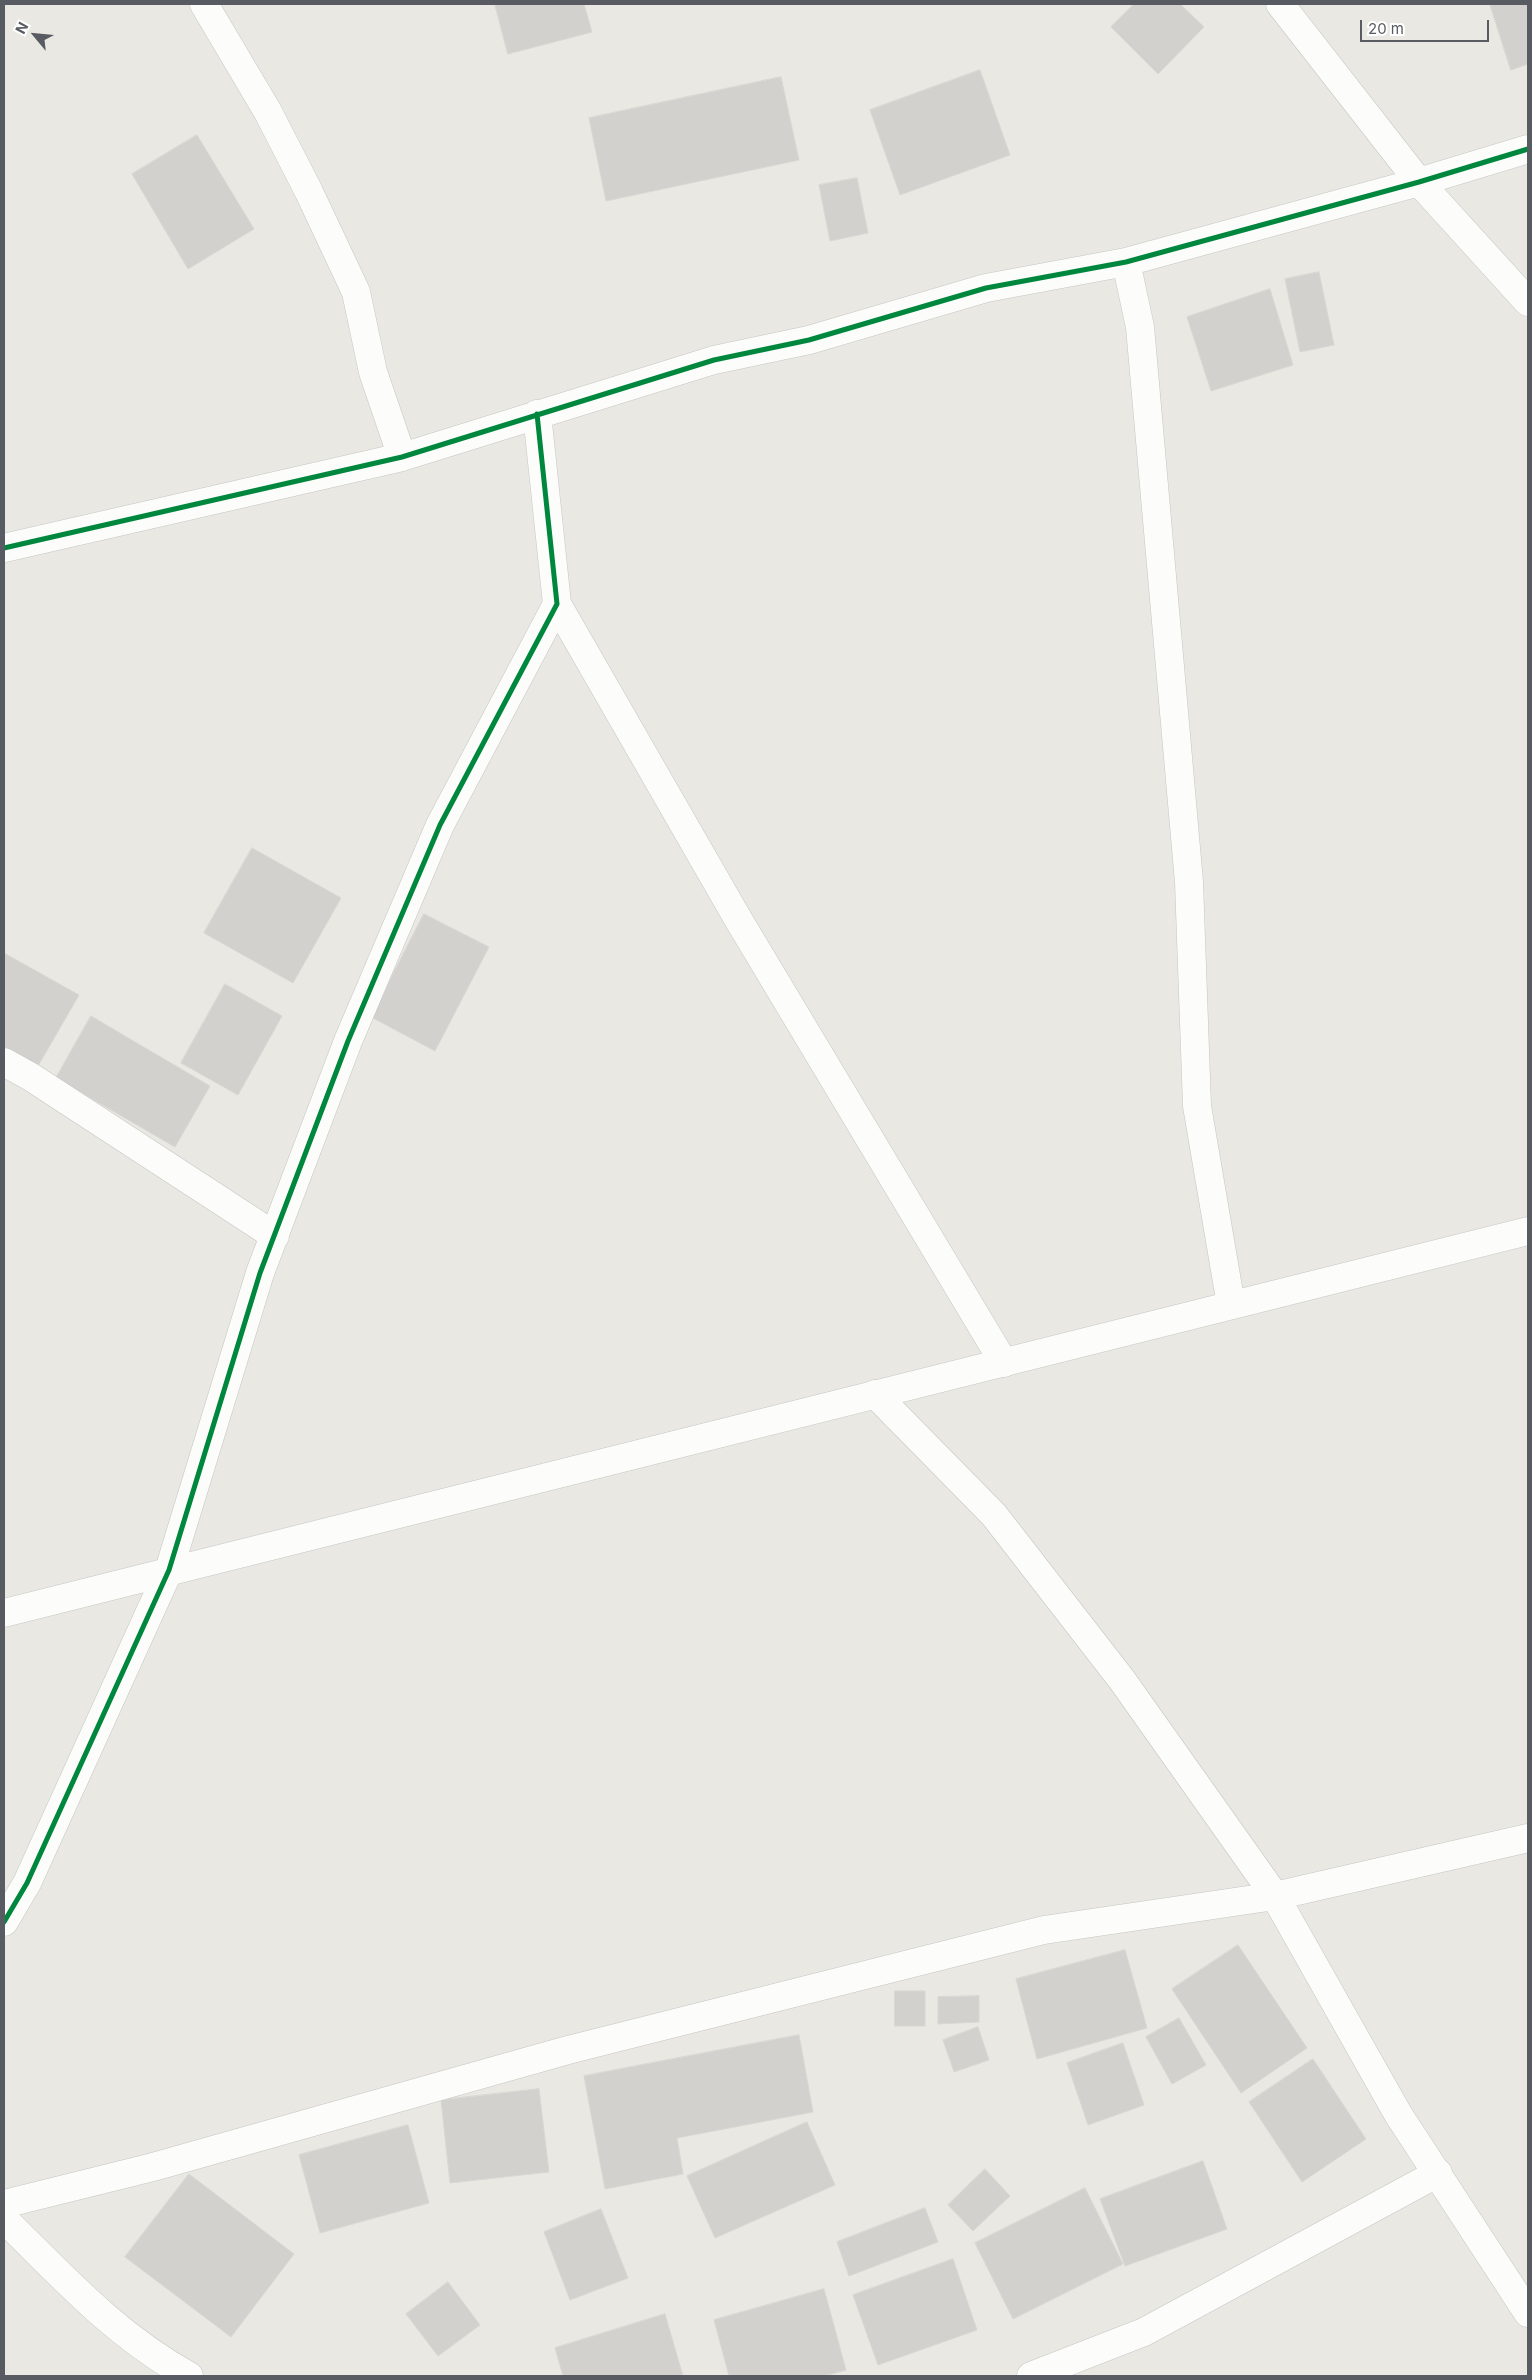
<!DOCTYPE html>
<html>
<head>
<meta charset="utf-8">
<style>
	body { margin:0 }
	#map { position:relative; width:1532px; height:2380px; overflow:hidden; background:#e9e8e2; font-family:Inter,sans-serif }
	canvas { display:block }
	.frame { position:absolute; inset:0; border:5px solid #585b61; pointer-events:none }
	.north { position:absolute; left:10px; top:10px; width:50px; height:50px; -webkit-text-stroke:4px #fff; paint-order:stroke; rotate:298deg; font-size:14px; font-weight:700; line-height:20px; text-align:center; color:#585b61 }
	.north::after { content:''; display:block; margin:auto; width:18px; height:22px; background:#585b61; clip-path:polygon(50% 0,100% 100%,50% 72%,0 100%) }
	.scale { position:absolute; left:1360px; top:20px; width:129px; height:22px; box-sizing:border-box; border:2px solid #585b61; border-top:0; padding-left:6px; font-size:15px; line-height:18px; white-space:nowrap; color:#585b61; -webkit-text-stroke:4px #fff; paint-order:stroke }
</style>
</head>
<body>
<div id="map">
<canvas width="1532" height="2380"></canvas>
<div class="frame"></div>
<div class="north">N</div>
<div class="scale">20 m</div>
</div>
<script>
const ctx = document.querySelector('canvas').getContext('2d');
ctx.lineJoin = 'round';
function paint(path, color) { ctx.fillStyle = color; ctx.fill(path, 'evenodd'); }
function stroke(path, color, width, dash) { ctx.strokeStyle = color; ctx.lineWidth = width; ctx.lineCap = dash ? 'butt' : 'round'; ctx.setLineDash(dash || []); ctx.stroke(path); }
const building = new Path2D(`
	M495 4H584L592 32 508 54Z
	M1134 4H1180L1204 27 1158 74 1111 27Z
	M1490 4H1528V64L1511 70Z
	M980 70 1010 155 900 195 870 110Z
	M781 77 799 160 606 201 589 118Z
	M197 135 254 229 188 269 132 174Z
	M857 178 868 233 830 241 819 185Z
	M1319 272 1334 345 1300 352 1285 279Z
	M1270 289 1293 365 1211 391 1187 317Z
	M252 848 341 898 293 983 204 933Z
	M424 914 489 947 435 1051 371 1017Z
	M4 953 79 995 38 1066 4 1047Z
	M225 984 282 1016 238 1095 181 1063Z
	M91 1016 210 1086 175 1147 56 1078Z
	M1238 1945 1307 2048 1241 2093 1172 1989Z
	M1125 1950 1147 2028 1037 2059 1016 1979Z
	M895 1991H925V2026H895Z
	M979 1996V2022L938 2024V1997Z
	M1179 2018 1206 2065 1172 2084 1146 2037Z
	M978 2027 989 2060 954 2072 943 2040Z
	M799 2035 813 2112 677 2138 683 2174 605 2189 584 2076Z
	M1123 2043 1144 2105 1088 2125 1067 2063Z
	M1313 2059 1366 2139 1302 2182 1249 2102Z
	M539 2089 549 2172 450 2183 441 2100Z
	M807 2122 835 2185 715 2238 687 2176Z
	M408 2125 429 2203 320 2233 299 2155Z
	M1203 2161 1227 2229 1125 2266 1100 2199Z
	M985 2169 1010 2196 973 2231 948 2205Z
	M189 2174 294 2254 231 2337 125 2257Z
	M1085 2188 1123 2264 1013 2319 975 2243Z
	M925 2208 938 2242 849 2276 837 2242Z
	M601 2209 628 2278 570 2300 544 2232Z
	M953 2259 977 2330 878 2365 853 2295Z
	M448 2282 480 2325 438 2356 406 2314Z
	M824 2289 846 2370 824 2376H729L714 2320Z
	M665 2314 683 2376H563L555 2348Z`);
paint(building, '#d2d1cd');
stroke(building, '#d8d7d2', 1);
const minor = new Path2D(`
	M204 4 268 112 309 192 356 292 373 372 402 457
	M1280 4 1419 182 1528 302
	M1126 262 1140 327 1189 882 1197 1106 1231 1305
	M4 548 402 457 714 360 809 340 986 288 1126 262 1419 182 1528 149
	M557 604 738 919 1004 1363
	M4 1062 31 1077 275 1236
	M875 1394 994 1515 1122 1680 1275 1896 1398 2114 1528 2313
	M4 1922 27 1883 169 1570 260 1273 348 1041 440 825 557 604 537 414
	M4 2204 153 2167 568 2050 1044 1930 1275 1896 1528 1838
	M4 2219C64 2278 115 2335 189 2376
	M1031 2376 1144 2332 1438 2173`);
const secondary = new Path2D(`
	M4 1613 1528 1231`);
stroke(minor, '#c5c6c4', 29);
stroke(secondary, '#c6c7c6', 29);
stroke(minor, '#fcfcfb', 28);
stroke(secondary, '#fcfcfb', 28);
stroke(new Path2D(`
	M4 548 402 457 714 360 809 340 986 288 1126 262 1419 182 1528 149
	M4 1922 27 1883 169 1570 260 1273 348 1041 440 825 557 604 537 414`), '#00873e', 5);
</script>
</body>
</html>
